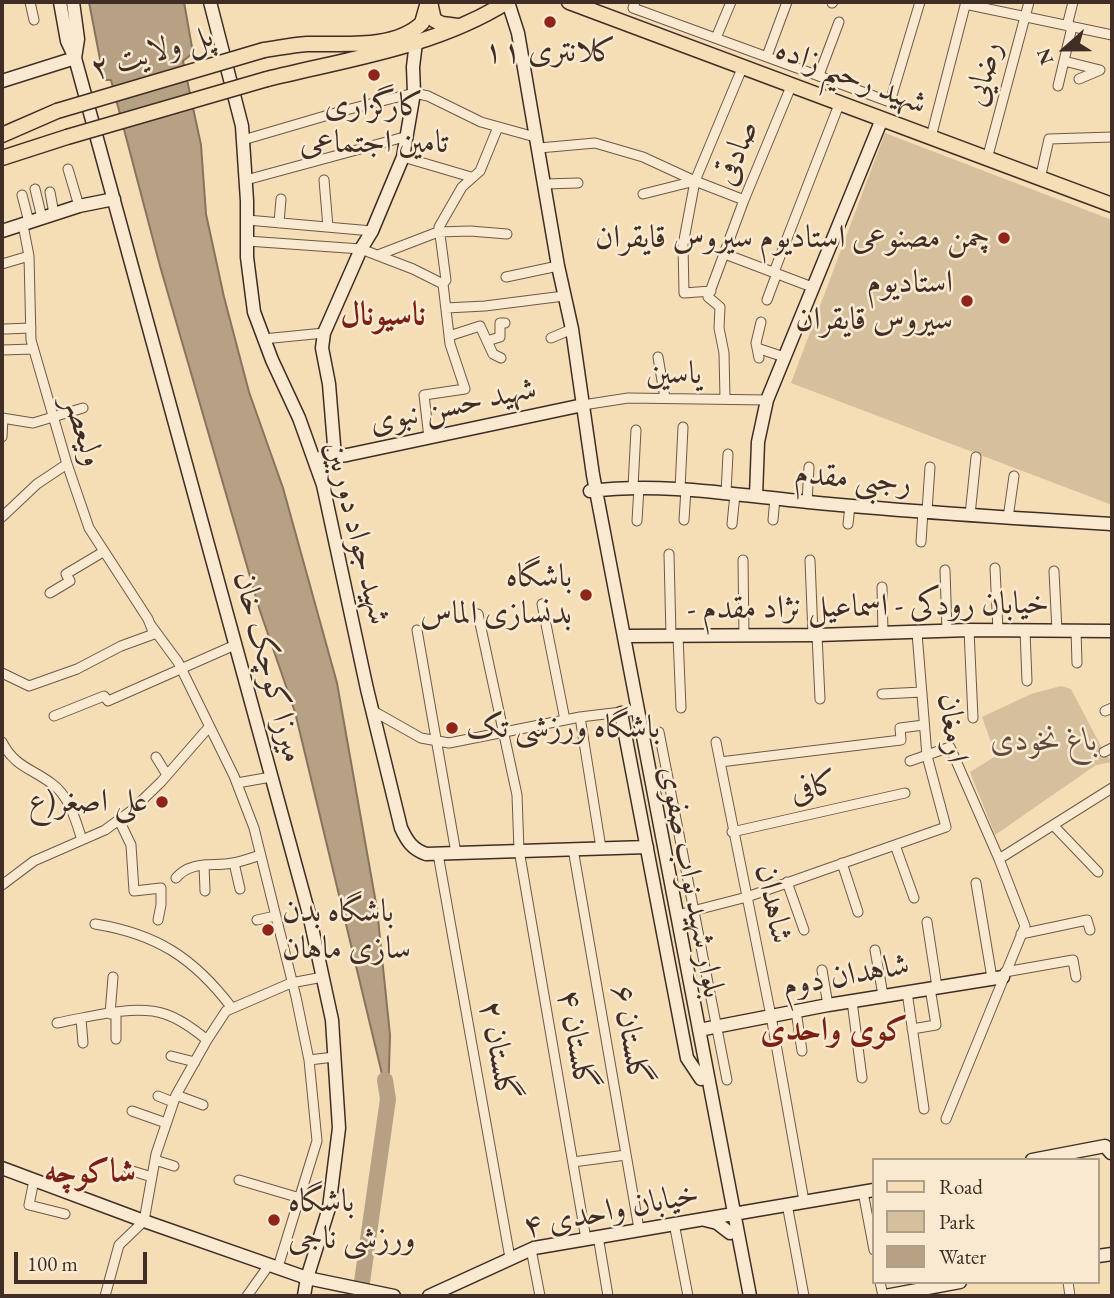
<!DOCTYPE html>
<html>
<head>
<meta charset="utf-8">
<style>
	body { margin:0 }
	#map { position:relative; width:1114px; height:1298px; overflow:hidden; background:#f5ddb6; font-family:"EB Garamond",serif }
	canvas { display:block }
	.frame { position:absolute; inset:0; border:4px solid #402d25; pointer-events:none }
	.legend { position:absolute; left:872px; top:1158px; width:228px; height:126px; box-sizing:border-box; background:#f8e9d0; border:2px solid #ae9e8c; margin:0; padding:9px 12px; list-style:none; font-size:21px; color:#402d25 }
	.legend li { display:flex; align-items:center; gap:14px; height:35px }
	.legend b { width:35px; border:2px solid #ae9e8c }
	.north { position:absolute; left:1030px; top:14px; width:70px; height:70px; -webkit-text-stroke:5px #f8e9d0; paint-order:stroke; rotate:249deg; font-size:19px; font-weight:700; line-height:28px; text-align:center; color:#402d25 }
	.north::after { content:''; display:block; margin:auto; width:24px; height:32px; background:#402d25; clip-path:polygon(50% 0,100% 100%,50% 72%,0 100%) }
	.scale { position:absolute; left:14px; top:1252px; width:133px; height:32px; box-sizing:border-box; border:4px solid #402d25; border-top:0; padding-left:9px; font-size:21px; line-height:24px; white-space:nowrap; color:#402d25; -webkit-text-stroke:5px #f8e9d0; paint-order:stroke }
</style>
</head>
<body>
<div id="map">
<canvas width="1114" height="1298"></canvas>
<div class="frame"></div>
<ul class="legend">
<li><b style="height:9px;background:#f5ddb6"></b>Road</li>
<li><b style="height:19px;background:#d6bf9d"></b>Park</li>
<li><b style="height:19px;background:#b7a185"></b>Water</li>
</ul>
<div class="north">N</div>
<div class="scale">100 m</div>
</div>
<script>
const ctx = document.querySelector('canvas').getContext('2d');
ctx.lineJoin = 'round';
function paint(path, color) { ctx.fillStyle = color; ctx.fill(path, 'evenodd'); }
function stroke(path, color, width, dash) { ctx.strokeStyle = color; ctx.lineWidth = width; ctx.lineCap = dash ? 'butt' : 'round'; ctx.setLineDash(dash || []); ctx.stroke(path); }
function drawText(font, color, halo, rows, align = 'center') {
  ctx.font = font + ' "EB Garamond",Amiri,serif'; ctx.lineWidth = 5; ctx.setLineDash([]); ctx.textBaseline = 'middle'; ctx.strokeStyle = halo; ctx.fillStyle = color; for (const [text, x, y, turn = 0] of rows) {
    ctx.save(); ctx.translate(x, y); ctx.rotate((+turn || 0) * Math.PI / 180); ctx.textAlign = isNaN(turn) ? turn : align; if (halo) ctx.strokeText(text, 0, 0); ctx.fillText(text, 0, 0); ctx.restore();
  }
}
paint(new Path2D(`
	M885 133 1112 220V505L791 383Z
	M1061 686 1071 689 1104 752 1112 762 1096 765 995 835 970 772 996 756 982 717 1031 694Z`), '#d6bf9d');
const water = new Path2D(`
	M89 2H184L193 53 183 61 201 145 206 214 224 297 249 392 283 488 337 683 377 909 390 1035 388 1099 295 712 260 611 160 266 111 80H104Z`);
paint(water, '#b7a185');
stroke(water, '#87735f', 2);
stroke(new Path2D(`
	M360 1296 388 1099 385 1080`), '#b7a185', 16);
const street = new Path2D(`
	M30 2 34 20
	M635 2 633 8 890 102 920 2
	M832 3 833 2
	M965 4 1112 35
	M1067 26 1073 2
	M716 38 731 2
	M767 56 787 2
	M1064 61 1100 70 1079 79
	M819 75 839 22
	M1058 86 1072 27
	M931 137 966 2
	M243 140 342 111 414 93 428 96 481 122 535 137
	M539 148 595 143 643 157 695 181 744 200
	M403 157 471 177
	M987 159 1029 2
	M68 169 79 206
	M1040 179 1049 139 1112 137
	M246 180 408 136
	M324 180 328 227
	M545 184 578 183
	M35 189 42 218
	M50 192 54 214
	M643 194 695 181
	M22 195 29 222
	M247 220 372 231
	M279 223 281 199
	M247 241 361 249 413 269 443 284
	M725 254 812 287
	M378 255 438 232 470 231 507 234
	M2 264 29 256
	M774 272 840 102
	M506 277 558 266
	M711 291 684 293 683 245 695 181 743 66
	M767 300 777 273
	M446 308 485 306 564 296
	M5 329 31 328
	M449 336 480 326 493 354 501 358
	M551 338 572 329
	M263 339 324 333
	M487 341 500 337V323H505
	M757 348 784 357
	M2 350 33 349
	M658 357 665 398
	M759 358 756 343 761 322
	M725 399 724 353 719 328 720 307 708 297 744 200 792 84
	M583 405 628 398 767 400
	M2 418 33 423 83 408
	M2 437 3 418
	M429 438 424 395 465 389 450 344 443 284 446 280 439 227 462 187 480 171 498 127
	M633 487 636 430
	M680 489 683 427
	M726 493 728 454
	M807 502 809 467
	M927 511 930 467
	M970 515 976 457
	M2 517 37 484 67 464
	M1008 518 1014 476
	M684 520 686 489
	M773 520 775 498
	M637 521 639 487
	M732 524 735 494
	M848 524 850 506
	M921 542 923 511
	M669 554 671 636
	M743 560 744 636
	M810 560 813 635
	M995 568 998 631
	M945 570 947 631
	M1054 571 1057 631
	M882 587 883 633
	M50 593 70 581 66 574 103 552
	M542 604 565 720
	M478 614 517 795 519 850 586 1239
	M150 624 178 662 234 776 254 828 296 997 309 1060 317 1141 278 1267
	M417 630 456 853
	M969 630 973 718
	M1025 631 1027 681
	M1076 631 1077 663
	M817 635 820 699
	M678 636 681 708
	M2 673 29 686 77 669 121 646 154 634 148 619 89 528 67 464 31 340 29 256 23 225
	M882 694 922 692
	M1105 711 1112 708
	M375 712 421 738 449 743 580 717 638 710
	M54 716 104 696 108 701 235 645
	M580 717 601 848
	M659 732 727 1080
	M2 742C15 767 31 768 51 783 69 795 76 821 82 840
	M716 742 771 1016 804 1201
	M1104 752 1112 748
	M156 757 167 775
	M910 761 950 747 999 859 1025 926 946 1119
	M720 762 901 740 900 728 924 725
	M237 783 271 777
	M119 820 131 845 134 891 161 888V905L158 920
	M1053 825 1098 872
	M732 832 905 793
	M895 845 914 898
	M573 849 639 1229
	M438 854 510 1258
	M999 859 1112 788
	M234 863 240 889
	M842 863 858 912
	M204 865 205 891
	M176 878C191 860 213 867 233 863 243 861 252 858 260 855
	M787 882 804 930
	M976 883 992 978
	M2 885 34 861 105 830 131 811 161 782 209 727
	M677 915 747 897 946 827 927 756 917 633
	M257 920 275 916
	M927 922 937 987
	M95 924C157 934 194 958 232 1008
	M1021 934 1087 920 1090 930
	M875 950 883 995
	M822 970 828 1005
	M1005 972 1073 960 1076 977
	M907 992 924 1109
	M852 1001 862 1078
	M796 1011 802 1051
	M110 1014 113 977
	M81 1019 83 1043
	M57 1023C88 1017 135 1004 165 1014 180 1019 195 1030 207 1040
	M912 1029 936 1025 930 988
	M116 1039V1013
	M171 1056 195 1062
	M309 1060 334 1057
	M176 1095 203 1105
	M158 1096 173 1102
	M132 1111 166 1123
	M155 1160 174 1166
	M573 1162 626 1155
	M129 1170 152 1177
	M34 1180 29 1205 65 1214
	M239 1180 300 1198
	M863 1192 874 1250
	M787 1204 804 1296
	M674 1223 688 1296
	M598 1236 608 1296
	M531 1249 540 1296
	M880 1282 883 1296
	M1068 1282 1070 1296
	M105 1296 119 1245 144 1221 156 1154 176 1095 207 1040 226 1011 291 983 323 977
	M247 1296 269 1265`);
const secondary = new Path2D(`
	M60 2 67 41 75 58 309 914 332 1020 339 1128 329 1208 307 1278 304 1296
	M73 2 78 39 75 58
	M210 2 242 126 247 201V257L254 312 272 360 299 418 323 485 367 689 401 828C407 841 412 849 426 854L647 847
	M508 2 518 33 558 266 572 329 593 475 750 1296
	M2 81 75 58
	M2 231 79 206 114 199
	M335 457 329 384 322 348 324 333 361 249 372 231 403 157 414 93 413 67 416 42
	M314 459 347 455 583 405
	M590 491C663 482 736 495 808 502 909 512 1011 518 1112 524
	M756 496 758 442 767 400 882 119
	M624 636 817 635 969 630 1112 631
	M621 713 687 1058 701 1079
	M699 1030 828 1005 1003 977
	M1032 1160 1105 1146 1111 1153
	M2 1168 144 1221 307 1278 394 1296
	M705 1220 717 1223 730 1233
	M1098 1256 1112 1254
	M429 1296 534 1248 874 1190
	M885 1296 960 1282`);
const primary = new Path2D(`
	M430 2 434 20 442 24 458 26
	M569 2 1112 205
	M264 50C278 48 293 45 307 44 342 43 394 50 422 23L428 2
	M267 79C348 59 435 47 507 2
	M2 135 57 111
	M2 158 67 137`);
stroke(street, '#6d5949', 11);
stroke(secondary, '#402d25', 15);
stroke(primary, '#402d25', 17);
stroke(street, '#f8e9d0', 9);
stroke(secondary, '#f8e9d0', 12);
stroke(primary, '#f5ddb6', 14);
const primaryBridge = new Path2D(`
	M57 111 264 50
	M67 137 267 79`);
stroke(primaryBridge, '#402d25', 17, []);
stroke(primaryBridge, '#f5ddb6', 14);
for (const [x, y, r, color] of [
	[550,22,7,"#8f2418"],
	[374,75,7,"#8f2418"],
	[1004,238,7,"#8f2418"],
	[967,301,7,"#8f2418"],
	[586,595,7,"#8f2418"],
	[452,728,7,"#8f2418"],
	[162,802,7,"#8f2418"],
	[268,930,7,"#8f2418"],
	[274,1220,7,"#8f2418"]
]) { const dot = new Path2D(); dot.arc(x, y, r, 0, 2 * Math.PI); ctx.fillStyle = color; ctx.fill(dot); stroke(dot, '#f8e9d0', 2.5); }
drawText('32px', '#402d25', '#f8e9d0', [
	["کلانتری ۱۱",550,52,"center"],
	["کارگزاری",374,106,"center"],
	["تامین اجتماعی",374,143,"center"],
	["چمن مصنوعی استادیوم سیروس قایقران",990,238],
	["استادیوم",953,283],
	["سیروس قایقران",953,320],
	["باشگاه",572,577],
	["بدنسازی الماس",572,614],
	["باشگاه ورزشی تک",466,728,"left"],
	["علی اصغر(ع",148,802],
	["باشگاه بدن",282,912,"left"],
	["سازی ماهان",282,949,"left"],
	["باشگاه",288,1202,"left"],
	["ورزشی ناجی",288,1239,"left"]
], 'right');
drawText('32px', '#402d25', '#f8e9d0', [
	["پل ولایت ۲",152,53,-16],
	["رضایی",984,74,-75],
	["شهید رحیم زاده",851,77,21],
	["صادقی",737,153,-68],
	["یاسین",674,374],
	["شهید حسن نبوی",453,406,-12],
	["ولیعصر",83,431,73],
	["رجبی مقدم",853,479,5],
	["شهید جواد دوربین",357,533,76],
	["- خیابان رودکی - اسماعیل نژاد مقدم",868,607,-1],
	["میرزا کوچک خان",268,667,75],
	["ارمغان",952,728,83],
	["کافی",814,788,-13],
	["بلوار شهید نواب صفوی",691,882,79],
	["شاهدان",773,904,78],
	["شاهدان دوم",846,976,-10],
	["گلستان ۶",630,1035,80],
	["گلستان ۴",576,1040,80],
	["گلستان ۲",498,1051,80],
	["خیابان واحدی ۴",611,1211,-11]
]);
drawText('italic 32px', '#5e4a3d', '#f8e9d0', [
	["باغ نخودی",1044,741]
]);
drawText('bold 33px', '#7a1f14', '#f8e9d0', [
	["ناسیونال",383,316],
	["کوی واحدی",834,1031],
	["شاکوچه",90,1173]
]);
</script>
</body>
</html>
